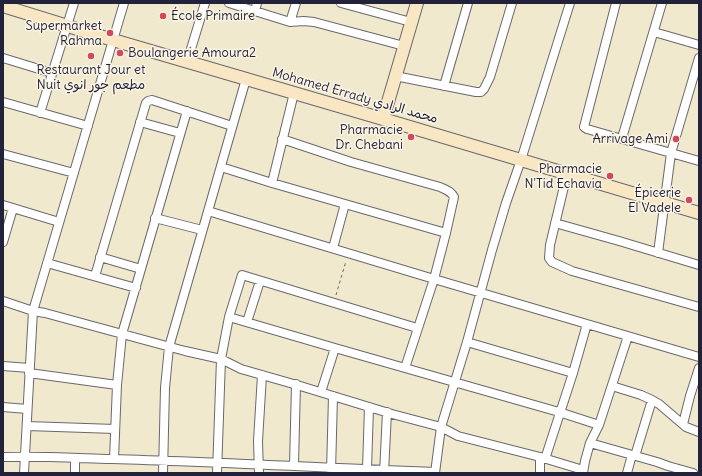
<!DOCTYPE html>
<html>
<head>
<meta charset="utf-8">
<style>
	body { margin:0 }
	#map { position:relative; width:702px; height:476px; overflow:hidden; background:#f0e9cd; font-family:Delius,sans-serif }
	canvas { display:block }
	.frame { position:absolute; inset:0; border:4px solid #22223b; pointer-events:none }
</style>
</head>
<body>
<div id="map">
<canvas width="702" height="476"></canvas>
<div class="frame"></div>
</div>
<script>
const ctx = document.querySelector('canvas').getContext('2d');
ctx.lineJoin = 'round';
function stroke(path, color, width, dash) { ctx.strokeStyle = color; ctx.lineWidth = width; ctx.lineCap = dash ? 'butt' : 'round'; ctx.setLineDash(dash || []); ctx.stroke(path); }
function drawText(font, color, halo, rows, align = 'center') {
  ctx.font = font + ' Delius,"Playpen Sans Arabic",sans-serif'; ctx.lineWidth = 3; ctx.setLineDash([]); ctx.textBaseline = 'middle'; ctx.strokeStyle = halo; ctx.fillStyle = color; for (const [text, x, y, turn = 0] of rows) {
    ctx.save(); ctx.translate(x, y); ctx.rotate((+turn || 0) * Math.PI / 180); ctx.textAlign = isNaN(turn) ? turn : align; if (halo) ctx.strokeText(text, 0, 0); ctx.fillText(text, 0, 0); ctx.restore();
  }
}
const street = new Path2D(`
	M229 3 290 22 304 21 314 22 404 46
	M341 3 411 22
	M616 3 584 127 587 129 699 161
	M255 11 257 3
	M290 22 296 3
	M654 32 699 45
	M3 58 52 73
	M187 62 205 3
	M395 76 476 92H481L484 89 490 77 512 3
	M444 86 468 3
	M3 102 88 126
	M40 113 74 3
	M140 122 180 133
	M622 138 662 3
	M282 139 351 162 440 187C446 190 451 191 454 197L446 233 434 279 405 368
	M3 154 74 173
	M221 167 272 183 446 233
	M567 174 550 245 549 258 552 262 572 271 699 307
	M272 183 294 93
	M3 205 59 222
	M208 211 434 279 699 357
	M155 218 202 230
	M555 223 619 241 699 265
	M3 242 13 208
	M333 248 345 204
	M658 253 671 153 699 58
	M100 257 141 269
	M47 263 136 288
	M95 276 146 103 148 101 152 100 232 126
	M3 301 33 311 45 313 185 351 221 359 241 369 297 385 392 414 441 427 467 342 492 250 506 203 521 160 570 3
	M229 317 335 348 559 412 599 425
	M247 322 260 281
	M467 342 573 373
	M3 366 29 368
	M29 373 117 385
	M612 386 641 395 652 400 659 404 686 427 699 432
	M321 392 335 348
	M3 407 27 409
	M683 424 690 396 699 368
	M27 426 115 429
	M590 443 657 462 668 466 693 473
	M635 456 652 400
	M3 457C39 456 76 458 112 459 220 462 327 468 435 472
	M114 459 117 385 122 334 141 269 187 111
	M545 459 573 373 587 324
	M294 465 296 384
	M367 469 369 407
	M331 472 333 396
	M24 473 33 311 124 3
	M75 473V458
	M163 473 165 388 169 347 246 79
	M217 473 221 359 229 317 242 275 417 328
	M259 473 258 441 262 375
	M384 473 387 412
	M435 473 441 427 458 436 540 457 583 470
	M540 473V457
	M583 473 585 461 590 443 599 425 628 336
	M627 473 632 455`);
const secondary = new Path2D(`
	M3 6 113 40 383 119 699 213
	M383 119 417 3`);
stroke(street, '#6a686e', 10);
stroke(secondary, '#6a686e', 14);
stroke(new Path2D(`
	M336 295 346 261`), '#6a686e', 1, [3, 3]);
stroke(street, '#fff', 8);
stroke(secondary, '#f9e7c3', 12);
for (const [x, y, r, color] of [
	[163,16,4,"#d1495b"],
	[110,33,4,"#d1495b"],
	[120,53,4,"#d1495b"],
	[91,56,4,"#d1495b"],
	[411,137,4,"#d1495b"],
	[676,139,4,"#d1495b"],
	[610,176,4,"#d1495b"],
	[689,200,4,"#d1495b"]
]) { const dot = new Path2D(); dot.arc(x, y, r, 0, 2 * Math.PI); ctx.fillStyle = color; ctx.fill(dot); stroke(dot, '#fcf5e5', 1.5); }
drawText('13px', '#22223b', '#fcf5e5', [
	["École Primaire",171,16,"left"],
	["Supermarket",102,26],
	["Rahma",102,41],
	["Boulangerie Amoura2",128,53,"left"],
	["Restaurant Jour et",91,70,"center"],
	["Nuit مطعم جور انوي",91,85,"center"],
	["Pharmacie",403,130],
	["Dr. Chebani",403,145],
	["Arrivage Ami",668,139],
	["Pharmacie",602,169],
	["N'Tid Echavia",602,184],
	["Épicerie",681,193],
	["El Vadele",681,208]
], 'right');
drawText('13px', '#22223b', '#fcf5e5', [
	["Mohamed Errady محمد الرادي",355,96,16]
]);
</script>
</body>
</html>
